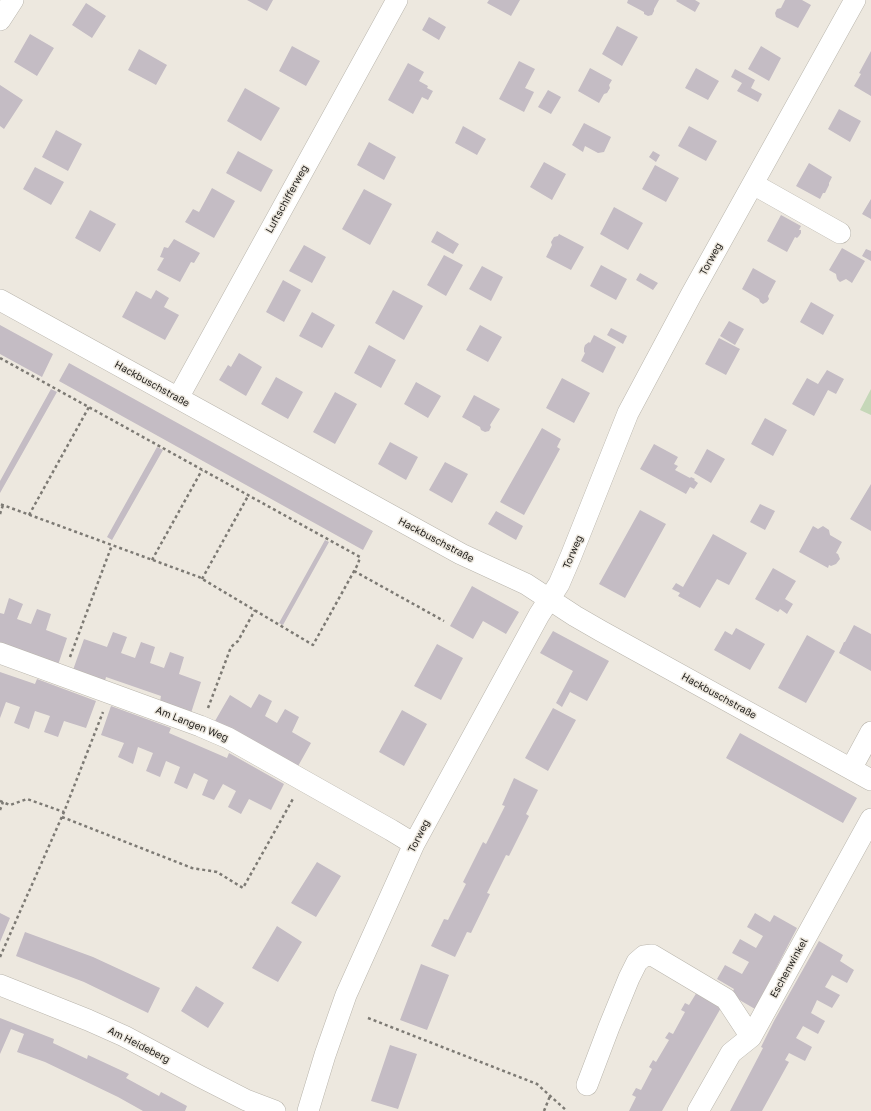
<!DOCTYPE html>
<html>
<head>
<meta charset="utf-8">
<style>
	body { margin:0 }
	canvas { display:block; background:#ede8df }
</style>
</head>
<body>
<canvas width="871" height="1111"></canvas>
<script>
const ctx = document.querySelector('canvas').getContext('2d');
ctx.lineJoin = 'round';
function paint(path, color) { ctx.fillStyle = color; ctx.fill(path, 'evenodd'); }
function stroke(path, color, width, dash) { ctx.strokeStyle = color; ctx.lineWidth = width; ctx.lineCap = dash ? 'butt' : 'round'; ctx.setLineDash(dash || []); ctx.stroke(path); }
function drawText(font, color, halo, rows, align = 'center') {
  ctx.font = font + ' "Golos Text",sans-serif'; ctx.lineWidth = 3; ctx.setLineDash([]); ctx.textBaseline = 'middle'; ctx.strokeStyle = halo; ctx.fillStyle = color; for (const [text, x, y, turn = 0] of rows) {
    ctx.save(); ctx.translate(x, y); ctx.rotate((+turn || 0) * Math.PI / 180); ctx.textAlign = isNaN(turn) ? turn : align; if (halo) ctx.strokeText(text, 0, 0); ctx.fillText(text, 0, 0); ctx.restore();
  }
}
paint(new Path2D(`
	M871 389V415L860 410Z`), '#c5d7b8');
paint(new Path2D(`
	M247 0H273L267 11Z
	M489 0H520L511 16 487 3Z
	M628 0H659L654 9V11L652 15 648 16 644 14V12L627 3Z
	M677 0H695L700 3 695 12 676 1Z
	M785 0H802L811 5 798 28 776 17 775 13 777 9 781 8Z
	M86 3 106 16 92 38 72 25Z
	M429 17 446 27 439 40 422 30Z
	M617 26 638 37 622 66 602 54Z
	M30 34 54 48 37 76 14 62Z
	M292 46 320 61 306 86 279 71Z
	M761 46 781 58 769 81 748 69Z
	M139 49 167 65 156 85 128 70Z
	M871 51V96L854 86 861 74 859 73Z
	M519 61 535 69 525 88 534 92 524 112 499 99Z
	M408 63 424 72 419 81 428 86 427 88 433 91 428 100 422 97 413 114 388 100Z
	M590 68 612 80 609 85 610 88 607 93 604 94 599 103 578 91Z
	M696 68 719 81 708 100 685 88Z
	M735 69 755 80 751 88 762 94 758 102 737 91 742 83 731 77Z
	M0 85 23 100 4 129 0 126Z
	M245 88 280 108 261 141 227 121Z
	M548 90 561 97 551 114 538 107Z
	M839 109 861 121 850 142 828 129Z
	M584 123 611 137 604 152 598 153 585 146 583 152 572 145Z
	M463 126 486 139 477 155 455 143Z
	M689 126 717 141 706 161 678 146Z
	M56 130 82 144 68 171 42 157Z
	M369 142 396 157 384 180 357 165Z
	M238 151 273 170 261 192 226 173Z
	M653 151 660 155 656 162 649 157Z
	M544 162 566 174 552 200 530 187Z
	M809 163 832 177 829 183V185L825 193H823L820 199 796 186Z
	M655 165 679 178 666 202 642 189Z
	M35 167 64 182 51 205 23 189Z
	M212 188 235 201 214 238 185 222 193 209 199 212Z
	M364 189 392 204 370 245 342 229Z
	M871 199V219L862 214Z
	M614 207 643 223 628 250 600 234Z
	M90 210 116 224 100 252 75 238Z
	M781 215 801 226 799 230H801V233L799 236 797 238 795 237 787 252 767 241Z
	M437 231 459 244 453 254 431 242Z
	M559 234 584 247 571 270 546 257 552 245 551 242 554 237 558 236Z
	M174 239 200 253 194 263 191 262 180 282 157 270 164 258 160 257 164 247 168 248Z
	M304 245 326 257 312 283 289 271Z
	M842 248 865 261 852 283 846 279 840 282 837 279 836 274 829 270Z
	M866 249 871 251V261L862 256Z
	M444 255 463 265 446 296 427 285Z
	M601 265 627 279 616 300 590 286Z
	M482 266 503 277 491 301 469 289Z
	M753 268 776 281 768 296 769 299 767 302 763 304 760 302 759 299 742 289Z
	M640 273 658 283 653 290 636 280Z
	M283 280 301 290 284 322 266 312Z
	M156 290 169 298 164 307 179 315 165 340 122 317 136 291 151 299Z
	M393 290 423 306 404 340 375 323Z
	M811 302 834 315 823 335 800 322Z
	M312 312 335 325 322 348 299 336Z
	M729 321 744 329 735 345 720 336Z
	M0 325 53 354 42 377 0 354Z
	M480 325 502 337 488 362 466 350Z
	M611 328 627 336 623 344 607 335Z
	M594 335 616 347 603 373 581 361 585 353 584 352V348L585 345 589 342 590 343Z
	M719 338 740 349 726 375 705 364Z
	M369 345 396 360 381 388 354 373Z
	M239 353 262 367 246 396 219 380 228 365 231 367Z
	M69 363 373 531 363 550 59 381Z
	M827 370 844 379 836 394 828 390 814 416 792 404 807 378 818 384Z
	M276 377 303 392 288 419 261 404Z
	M562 378 590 393 574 423 546 408Z
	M416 382 441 396 428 418 404 404Z
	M51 389 57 392 0 493V481Z
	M335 392 357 404 335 444 313 432Z
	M474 395 500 409 490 425 491 427 489 431 485 432 481 430 480 427 462 417Z
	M765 418 787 430 773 456 751 444Z
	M542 428 561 439 557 447 560 449 524 515 500 502Z
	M390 442 418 457 406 480 378 464Z
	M654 444 678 457 674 464 678 466 675 470 690 478 691 477 695 479 694 480 698 483 694 489 690 487 686 494 640 469Z
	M157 447 163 450 112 540 107 537Z
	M707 449 725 459 711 483 694 473Z
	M445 462 468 474 452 503 429 490Z
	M871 484V531L850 519Z
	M760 504 775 511 765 530 750 522Z
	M640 510 666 524 625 598 599 584Z
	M496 511 523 526 516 540 488 524Z
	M813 526 818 529 823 526 829 530 830 535 842 542 836 553 838 554 840 559 836 564 831 566 829 565 828 568 799 552Z
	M713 534 747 553 729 585 717 579 700 608 678 596 680 593 672 589 676 583 683 587Z
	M325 540 329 542 283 625 279 623Z
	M773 568 796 581 785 599 793 604 787 614 780 609 778 612 755 599Z
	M472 586 519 612 506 634 483 621 473 639 450 626Z
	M9 598 23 604 17 619 31 624 37 609 51 614 46 630 67 638 58 665 0 644V613L4 614Z
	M854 625 871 634V671L839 653 844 642H845Z
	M736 628 765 644 750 670 714 650 725 631 732 635Z
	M553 631 609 661 587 701 570 692 562 707 556 703 573 671 540 653Z
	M113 632 127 637 121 653 135 658 141 642 155 647 150 663 164 668 170 652 184 657 179 674 201 682 191 713 160 701 161 696 106 677 105 681 73 670 84 639 107 647Z
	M807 635 835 651 806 703 778 688Z
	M437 644 463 658 441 700 414 686Z
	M0 672 35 684 37 679 96 701 86 728 64 721 58 737 44 732 50 716 35 711 29 729 14 723 20 707 6 702 0 718Z
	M259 694 272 701 265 716 277 723 285 709 299 717 292 732 311 743 297 768 215 721 230 695 251 708Z
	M111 706 171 728 169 733 227 758 229 753 284 784 271 810 249 799 241 814 228 807 236 791 223 784 214 800 202 795 208 780 194 773 187 789 174 783 180 767 166 761 160 777 146 771 153 753 138 747 133 764 118 757 124 743 101 735Z
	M553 708 576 720 548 771 525 758Z
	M402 710 427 724 404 766 379 752Z
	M740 733 857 798 843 823 726 758Z
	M514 778 538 790 526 814 529 816 509 856 506 855 487 893 490 894 471 933 467 932 455 957 431 946 444 919 448 920 466 884 463 882 483 842 486 844 505 806 502 805Z
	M317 862 341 876 316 917 291 903Z
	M0 913 10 918 0 942Z
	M755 913 770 922 774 915 797 928 755 1009 731 995 734 989 717 979 725 965 742 974 749 962 732 953 740 939 756 948 763 936 747 927Z
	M277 926 302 942 278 982 252 968Z
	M25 932 93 957 160 988 148 1013 84 982 16 956Z
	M819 941 843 955 840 961 854 970 847 983 832 975 825 987 840 995 832 1008 817 1000 811 1013 825 1021 818 1034 803 1026 796 1038 812 1047 805 1061 789 1053 785 1060 789 1062 762 1111H730L763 1048 761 1047 774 1021Z
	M421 964 449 975 427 1030 400 1020Z
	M196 986 224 1003 208 1028 181 1011Z
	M697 992 722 1006 662 1111H629L636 1097 632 1095 636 1088 641 1090 652 1069 649 1067 653 1060 656 1062 669 1040 665 1038 669 1032 673 1034 685 1012 681 1010 685 1003 689 1005Z
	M0 1018 54 1039 53 1043 87 1059 88 1055 129 1074 126 1078 159 1096 161 1092 187 1106 185 1111H143L118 1097 45 1062 17 1052 24 1034 11 1029 0 1054Z
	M390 1045 417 1054 398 1109 371 1101Z`), '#c4bcc4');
const minor = new Path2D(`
	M0 20 13 0
	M753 184 840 233
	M0 300 461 554 526 584 575 616 601 631 871 780
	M178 398 397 0
	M0 653 200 726 228 738 391 830 414 844
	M851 769 871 732
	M0 985 88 1020 124 1036 199 1076 246 1100 275 1111
	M587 1085 609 1027 629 978 637 962 644 956 652 955 726 999 751 1037
	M308 1111 325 1055 346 995 414 844 539 615 559 584 571 556 628 413 691 295 855 0
	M698 1111 731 1053 751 1037 871 819`);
stroke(minor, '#b9b5ac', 22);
stroke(new Path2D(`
	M0 358 360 557 358 564 313 645 199 577 0 504
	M0 514 3 505
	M29 515 89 407
	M152 560 202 470
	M354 571 444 621
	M202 579 248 496
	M70 657 112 545
	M208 708 231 647 238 641 255 610
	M0 801 10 805 27 799 64 812
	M0 810 3 802
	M62 817 192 868 217 872 243 888 294 797
	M0 957 64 812 103 712
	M368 1018 537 1084 567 1111
	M544 1111 550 1096`), '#7d7a74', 2.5, [3, 3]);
stroke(minor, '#fff', 21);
drawText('10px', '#1f1d1a', '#ede8df', [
	["Luftschifferweg",287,199,-61],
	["Torweg",711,259,-61],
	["Hackbuschstraße",152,384,29],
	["Hackbuschstraße",436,540,28],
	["Torweg",573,552,-67],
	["Hackbuschstraße",719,696,29],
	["Am Langen Weg",192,724,22],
	["Torweg",419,836,-63],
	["Eschenwinkel",789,968,-61],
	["Am Heideberg",139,1045,27]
]);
</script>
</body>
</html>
